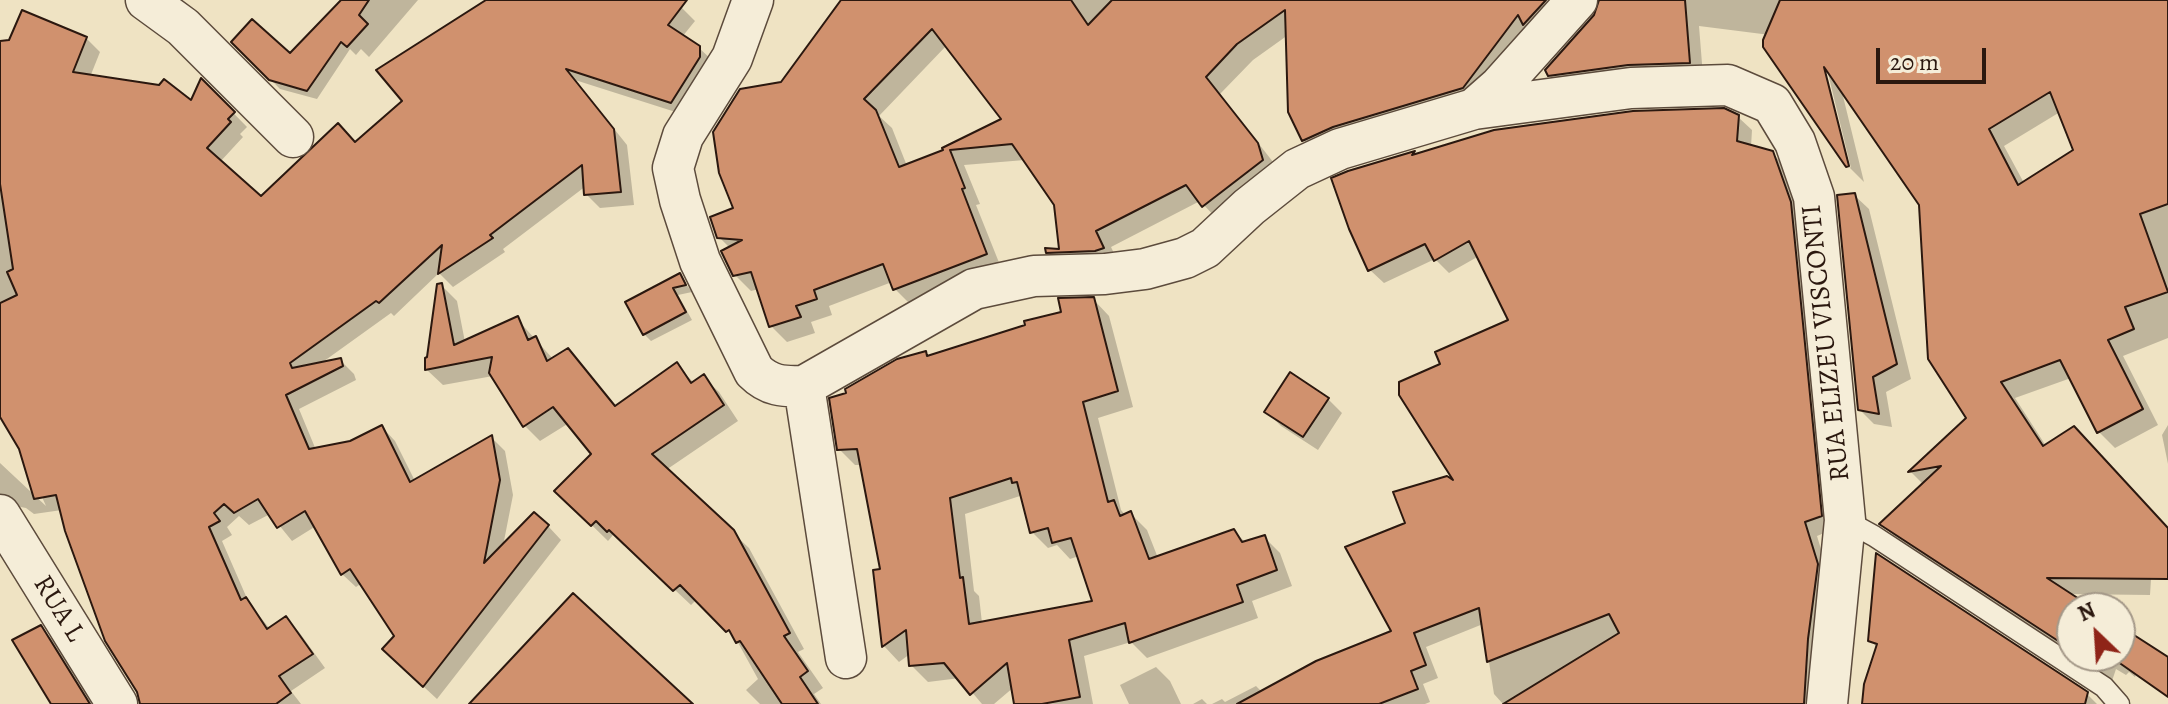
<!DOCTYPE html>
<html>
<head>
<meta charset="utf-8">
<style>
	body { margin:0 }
	#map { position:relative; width:2168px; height:704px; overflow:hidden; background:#efe3c3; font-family:Alegreya,serif }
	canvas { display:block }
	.north { position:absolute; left:2056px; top:592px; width:80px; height:80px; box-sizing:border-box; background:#f5edd8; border:2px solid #a49888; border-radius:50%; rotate:335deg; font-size:22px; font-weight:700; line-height:32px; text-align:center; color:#2b180f }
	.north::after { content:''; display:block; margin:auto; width:28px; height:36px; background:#8f2418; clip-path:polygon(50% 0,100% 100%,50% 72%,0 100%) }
	.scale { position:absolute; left:1876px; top:48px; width:110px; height:36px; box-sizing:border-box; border:4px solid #2b180f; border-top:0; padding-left:10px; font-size:24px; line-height:28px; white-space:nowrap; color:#2b180f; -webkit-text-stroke:6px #f5edd8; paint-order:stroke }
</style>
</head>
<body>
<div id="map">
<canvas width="2168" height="704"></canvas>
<div class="north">N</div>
<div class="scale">20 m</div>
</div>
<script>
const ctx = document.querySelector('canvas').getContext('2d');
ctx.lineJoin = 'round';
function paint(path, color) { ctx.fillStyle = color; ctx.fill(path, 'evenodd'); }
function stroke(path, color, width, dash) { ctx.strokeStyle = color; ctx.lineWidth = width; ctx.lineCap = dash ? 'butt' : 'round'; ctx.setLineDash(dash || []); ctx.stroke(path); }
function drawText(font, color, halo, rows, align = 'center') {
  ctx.font = font + ' Alegreya,serif'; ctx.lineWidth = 6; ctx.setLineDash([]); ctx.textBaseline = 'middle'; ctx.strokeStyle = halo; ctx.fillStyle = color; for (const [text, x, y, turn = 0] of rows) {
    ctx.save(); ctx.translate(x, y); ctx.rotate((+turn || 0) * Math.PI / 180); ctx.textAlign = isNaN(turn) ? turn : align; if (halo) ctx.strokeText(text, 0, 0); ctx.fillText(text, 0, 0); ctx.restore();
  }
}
paint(new Path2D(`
	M344 0H418L369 57 361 49 356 55 350 49 317 99 280 89 234 42 290 55Z
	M490 0H687L682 8 695 21 682 37 698 47 713 61 685 115 575 80 627 145 634 205 600 208 586 194V186L503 249 505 252 453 287 439 273 394 316 391 313 320 364 340 360 354 374 356 380 299 409 316 450 351 443 382 427 395 441 415 481 491 437 505 451 513 495 503 546 548 526 561 540 437 699 398 663 397 636 362 583 356 587 342 574 316 526 292 541 270 514 249 525 239 516 227 527 232 535 222 541 249 603 270 629 286 618 299 632 325 668 291 691 301 704H165L62 510 34 514 26 508 0 503V463L46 506 0 403V69L86 38 100 52 90 77 192 103 202 81 247 127 240 134 243 137 220 162 261 199 356 144 405 101Z
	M844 0H1568L1479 104 1319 156 1303 140 1288 35 1253 60 1220 94 1273 162 1278 176 1220 222 1200 201 1111 247 1119 264 1064 268 1048 252 1061 251 1056 204 1025 160 964 165 980 204 976 205 1002 270 911 305 895 289 892 282 829 306 832 315 811 322 815 333 787 342 771 326 759 289 751 291 735 275 731 249 719 237 736 210 782 84ZM947 45 1004 120 945 152 907 166 892 128 879 116Z
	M1601 0H1784L1778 36 1699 26 1703 76 1564 89 1549 75 1596 16Z
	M1813 0H2168V338L2123 356 2158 425 2115 448 2099 432 2071 378 2015 398 2046 446 2155 516 2150 595 2067 594 2089 608H2072V654L1898 540 1882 524 1924 485 1911 472 1969 418 1921 204 1841 88 1864 182 1848 166 1782 71ZM1824 57 1851 168 1846 162 1820 58ZM2060 112 2075 150 2024 183 2004 146Z
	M1738 117 1752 130 1751 147 1773 154 1787 168 1804 217 1834 529 1817 536 1830 579 1819 704H1503L1494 694 1483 624 1426 647 1438 678 1423 684 1430 702 1425 704H1212L1222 699 1225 702 1256 686 1262 692 1394 632 1408 524 1459 486 1442 365 1511 321 1479 256 1449 273 1435 259 1384 283 1370 270 1334 180 1415 153 1417 155Z
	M1854 195 1869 209 1911 379 1886 392 1892 427 1874 424 1860 410Z
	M680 276 692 292 678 295 692 320 651 341 644 334Z
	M441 285 457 301 465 342 517 319 554 360 567 351 616 407 677 365 694 383 703 377 719 392 738 421 666 470 749 548 804 649 798 652 823 688 814 694 821 704H760L746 690 758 679 736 639 697 599 691 605 626 544 624 546 613 535 608 541 557 491 593 454 569 423 540 441 524 425 493 376 443 385 427 370V360Z
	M1093 299 1109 316 1133 407 1098 418 1121 510 1126 516 1131 514 1147 530 1158 558 1234 531 1246 543 1264 537 1280 553 1292 586 1252 601 1258 618 1147 658 1131 642 1084 656 1093 704H1016L1014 687 994 704H982L960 678 928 682 911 665 910 654 899 662 884 646 875 572 882 571 862 465H855L839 449 848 394 925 353 929 358 1064 313ZM1023 495 1032 532 1048 548 1057 545 1070 559 1079 556 1095 603 982 623 979 596 974 591 965 514Z
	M1328 399 1342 413 1318 450 1281 426 1266 411Z
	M2168 425V464L2162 435Z
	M40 627 59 646 95 704H53Z
	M2120 628 2145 650 2135 677 2129 672 2126 675 2116 669 2112 681 2075 656H2120Z
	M1870 640 2087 694 2097 704H1864L1878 648Z
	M1156 667 1170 681 1181 704H1129L1120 685Z
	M1202 699 1207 704H1193Z`), '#0003');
const building = new Path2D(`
	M341 0H369L359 15 368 24 347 47 341 42 307 91 269 80 231 42 252 19 290 53Z
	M486 0H687L668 25 700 46V57L671 103 566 69 614 129 621 192 584 195 582 165 490 235 493 238 438 274 442 245 379 303 376 301 290 363 292 368 341 358 343 366 286 395 309 449 350 441 382 425 410 482 492 435 500 480 484 563 534 512 549 525 423 687 382 649 394 636 350 569 341 575 305 511 277 528 258 499 234 513 224 504 214 513 220 521 209 527 241 600 246 597 267 629 286 616 313 654 279 676 291 693 276 704H140L137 692 105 641 65 531 56 495 34 499 19 449 0 417V303L17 295 7 272 13 269 0 184V41L9 40 22 10 87 37 73 72 159 85 164 79 191 100 201 78 235 112 228 119 231 122 207 148 261 196 338 123 355 142 402 101 376 70Z
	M841 0H1071L1088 25 1112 0H1546L1523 25 1518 15 1463 88 1333 127 1302 141 1288 112 1285 10 1237 44 1206 77 1258 143 1263 160 1202 207 1186 185 1096 231 1104 248 1095 251 1046 253 1045 248 1059 249 1054 205 1012 144 950 150 965 188 962 189 987 254 893 290 883 264 814 290 817 299 796 306 801 317 769 327 751 272 733 276 721 251 742 240 717 238 710 217 733 208 719 173 713 132 740 89 781 82ZM932 29 1001 119 942 148 943 150 899 167 876 110 864 99Z
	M1599 0H1685L1690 63 1628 65 1548 76 1545 70 1594 15Z
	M1780 0H2168V204L2140 214 2168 292 2125 307 2134 329 2108 340 2143 409 2097 433 2060 360 2001 382 2043 446 2074 426 2168 528V579L2047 578 2093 608H2072V650L1879 524 1941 466 1908 472 1966 418 1928 359 1919 205 1824 67 1849 166 1846 167 1763 47V40ZM2050 92 2073 150 2018 185 1989 129Z
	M1724 108 1739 115 1737 141 1773 151 1791 202 1822 516 1805 522 1818 564 1808 639 1804 704H1503L1619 633 1609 614 1487 662 1479 608 1414 633 1426 665 1411 671 1418 689 1379 704H1237L1316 661 1391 631 1345 547 1405 523 1393 492 1447 476 1453 480 1399 395V382L1440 364 1435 352 1508 320 1469 241 1434 261 1425 244 1368 271 1349 229 1331 178 1348 171 1415 151 1412 155 1494 130 1633 111Z
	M1855 193 1897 364 1873 377 1879 414 1858 410 1837 195Z
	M680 273 686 285 673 288 686 312 643 335 625 302Z
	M442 283 454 345 518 316 528 340 536 336 547 361 568 348 615 406 677 362 691 383 704 374 724 405 652 454 734 530 790 633 784 636 808 671 800 677 818 704H782L740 641 736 643 729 630 726 632 680 585 673 591 609 530 607 532 596 521 591 526 554 491 591 454 553 407 523 427 489 373 492 357 425 370V358L427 357 437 284Z
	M1094 297 1118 391 1083 402 1108 502 1114 500 1120 516 1131 511 1149 559 1234 529 1242 542 1265 535 1277 570 1237 585 1243 602 1129 643 1125 623 1069 640 1080 697 1042 704H1014L1007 663 970 695 944 663 909 666 906 630 882 647 873 570 880 569 857 449 837 450 829 398 846 393 845 389 897 359 926 351 927 356 1025 325 1024 321 1061 312 1058 298ZM1011 478 1012 483 1017 482 1030 533 1048 528 1052 543 1071 538 1092 601 969 624 963 577 960 578 950 498Z
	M1290 372 1329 398 1303 437 1264 412Z
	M1876 553 2088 692 2085 704H1862L1864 684 1877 644 1868 641Z
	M573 593 693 704H469Z
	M41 625 90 704H51L12 640Z
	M2120 626 2168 657V697L2111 657 2102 670 2080 656H2120Z`);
paint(building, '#d0916e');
stroke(building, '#2b180f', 2);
const lane = new Path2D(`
	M1845 520 1874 536 2104 687 2119 704`);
const street = new Path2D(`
	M146 0 183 27 293 137
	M753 0 732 58 683 136 673 168 680 200 700 261 754 371C769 386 783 387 804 386L974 289 1034 276 1105 274 1145 269 1185 258 1205 248 1249 207 1297 169 1340 149 1474 109 1631 88 1728 85 1772 104 1795 142 1814 197 1845 520 1827 704
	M1474 109 1499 87 1577 0
	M804 386 846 658
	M0 515 117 704`);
stroke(lane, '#5c4b3c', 23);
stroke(street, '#5c4b3c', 43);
stroke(lane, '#f5edd8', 20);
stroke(street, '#f5edd8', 40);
drawText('28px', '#2b180f', '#f5edd8', [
	["RUA ELIZEU VISCONTI",1827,343,-96],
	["RUA L",58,609,58]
]);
</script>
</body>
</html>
